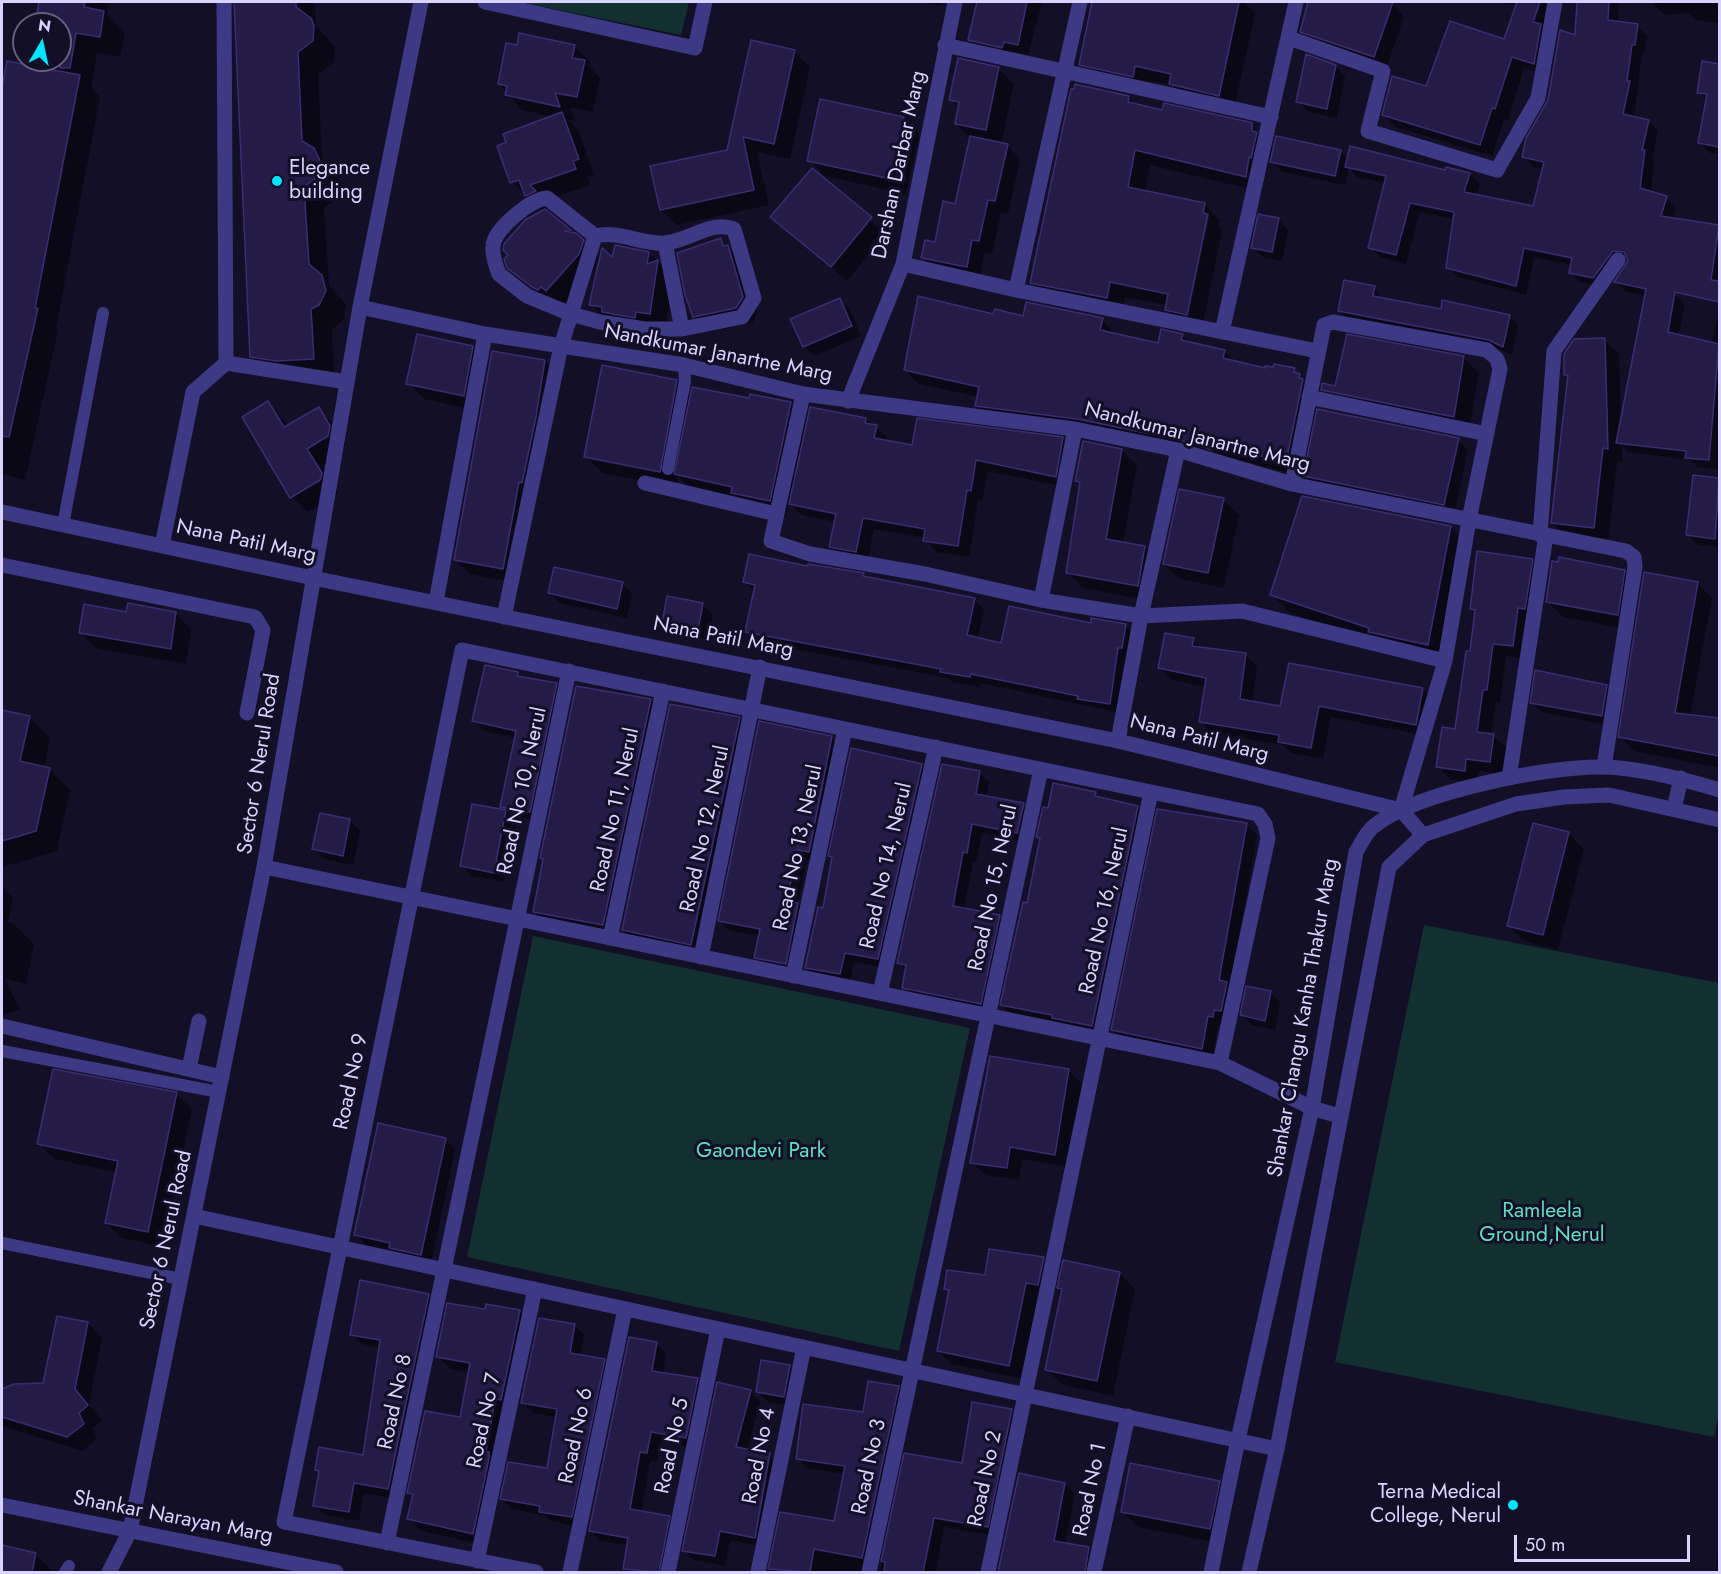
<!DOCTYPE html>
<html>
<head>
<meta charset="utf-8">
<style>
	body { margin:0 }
	#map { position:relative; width:1721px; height:1574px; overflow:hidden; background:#130f26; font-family:Jost,sans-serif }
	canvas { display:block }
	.frame { position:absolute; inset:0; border:3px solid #d9d4ff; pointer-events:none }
	.north { position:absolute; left:12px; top:12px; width:60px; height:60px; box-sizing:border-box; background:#130f26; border:2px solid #625e7d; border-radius:50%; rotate:9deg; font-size:16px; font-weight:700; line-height:24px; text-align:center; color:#d9d4ff }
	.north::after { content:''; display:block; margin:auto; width:21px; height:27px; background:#00e5ff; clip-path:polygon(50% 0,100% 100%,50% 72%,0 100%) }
	.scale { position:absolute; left:1514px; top:1535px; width:176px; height:27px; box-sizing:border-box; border:3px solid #d9d4ff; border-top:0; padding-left:8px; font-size:18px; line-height:21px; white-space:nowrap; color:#d9d4ff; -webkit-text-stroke:4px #130f26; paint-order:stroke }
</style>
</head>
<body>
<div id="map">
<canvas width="1721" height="1574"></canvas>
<div class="frame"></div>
<div class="north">N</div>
<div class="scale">50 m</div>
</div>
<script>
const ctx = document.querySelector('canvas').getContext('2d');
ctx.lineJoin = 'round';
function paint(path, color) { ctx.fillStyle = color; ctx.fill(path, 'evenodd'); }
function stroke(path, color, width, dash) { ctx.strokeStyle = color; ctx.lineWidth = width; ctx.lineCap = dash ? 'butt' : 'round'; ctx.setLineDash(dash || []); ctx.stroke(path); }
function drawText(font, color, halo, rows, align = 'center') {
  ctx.font = font + ' Jost,sans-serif'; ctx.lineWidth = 6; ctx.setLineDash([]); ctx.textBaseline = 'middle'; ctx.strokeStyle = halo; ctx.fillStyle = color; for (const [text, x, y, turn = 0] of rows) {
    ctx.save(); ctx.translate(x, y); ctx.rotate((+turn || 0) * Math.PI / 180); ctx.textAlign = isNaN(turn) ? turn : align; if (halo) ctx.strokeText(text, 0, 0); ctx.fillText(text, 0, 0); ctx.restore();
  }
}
paint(new Path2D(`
	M521 2H689L681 35Z
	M1424 925 1719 983 1720 1409 1714 1437 1335 1362Z
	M533 936 970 1028 899 1351 467 1257Z`), '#12302f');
paint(new Path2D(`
	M40 2H109L107 15 125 33 120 57 97 53 91 88 100 97 56 328 58 331 25 480 2 474V96L8 63 28 67 29 60H60V24H36Z
	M233 2H315L316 26 335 47 334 62 318 74 322 158 335 170 341 184 336 199 324 208 329 285 346 305 344 319 332 330 334 380 272 377 251 356Z
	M922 2H941L940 5Z
	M979 2H1042L1028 55 1014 52 1012 57 980 50 970 40Z
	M1094 2H1244L1255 13 1234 110 1186 100 1172 85 1151 81 1148 91 1096 80 1081 64Z
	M1310 2H1383L1392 4 1404 17 1386 69 1315 44 1302 31Z
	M1495 2H1556L1546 75 1524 68 1508 120 1504 119 1492 156 1396 127 1384 115 1505 41 1516 5Z
	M1579 2H1619L1618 23 1637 26 1647 36 1644 55 1642 54 1634 118 1648 121 1658 131 1652 159 1654 162 1651 193 1666 198 1676 208 1673 220 1720 228V280L1664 275 1661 292 1675 295 1685 305 1678 336 1712 343 1720 304 1718 469 1697 467 1690 460 1628 452 1622 446V462H1617L1608 542 1567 538 1552 523 1569 378 1566 374 1604 340 1619 354 1621 420 1646 296 1626 292 1616 282 1630 261 1625 260 1604 287 1580 282 1570 272 1572 265 1534 257 1526 295 1458 277 1448 267 1455 219 1420 212 1406 264 1380 257 1370 247 1386 183 1357 177 1349 168 1345 185 1282 172 1269 159 1266 173 1264 172 1262 192 1150 165 1145 192 1204 204 1220 220 1219 227 1222 231 1202 329 1182 325 1167 310V305L1125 297 1122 313 1047 298 1032 282 1128 97 1137 106 1164 112 1252 125 1274 151H1340L1348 160 1470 174 1480 184 1476 196 1534 208 1544 169 1534 167 1524 157 1577 37ZM1206 214 1209 217 1187 322H1184Z
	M1652 2H1720V24L1696 20 1688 13 1664 15Z
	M518 46H574L590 62 589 66 600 78 593 112 570 107 575 121 568 120 578 130 594 175 587 177 590 185 544 201 550 207 544 210 599 256 594 270 563 306 549 303 508 267 542 212 512 182 554 117 522 110 499 83Z
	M794 51 810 67 790 159 757 152 769 205 677 225 661 210 728 151Z
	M1704 63 1720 66V154L1710 153 1700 143 1707 100 1699 92Z
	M1335 66 1345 76 1337 118 1308 112 1298 102Z
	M998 68 1014 84 1001 144 1007 145 1020 159 1008 214 1001 212 992 254 985 252 979 279 936 271 923 258 936 243 957 206 971 138 956 124 959 108 951 100Z
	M903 118 919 134 906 194 825 176 809 160Z
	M812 170 886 234 847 281 773 217Z
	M1278 219 1288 230 1282 261 1263 257 1253 247Z
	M720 240 744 262 758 313 752 323 710 332 695 316Z
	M649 253 674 277 665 329 606 320 590 304Z
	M1374 288 1383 299 1442 311 1509 316 1518 325 1512 355 1499 349 1348 320 1339 310Z
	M840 300 850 310 861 336 814 356 804 346Z
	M995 316 1102 319 1115 335 1159 345 1182 335 1191 344 1224 351 1236 363 1266 370H1294L1313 389 1300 475 1226 458 990 419 976 406 978 397 919 384 905 370Z
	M472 347 488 363 479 411 424 399 408 383Z
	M1463 357 1479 373 1469 432 1338 405 1323 389Z
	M545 361 559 376 517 583 470 574 455 559Z
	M676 381 692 397 791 403 809 421 866 419 887 437V441L913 446 1063 439 1074 450 1067 487 988 471 982 501 978 500 969 557 936 552 925 538 874 529 867 563 842 558 831 547 836 522 802 515 788 502 785 516 748 508 691 490 678 476 676 487 602 473 586 457Z
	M268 403 288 426 318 409 334 424 345 442 343 452 322 465 337 490 336 496 307 512 292 497Z
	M1458 440 1468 450 1454 514 1315 486 1305 476Z
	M1122 450 1137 466 1123 543 1144 547 1160 563 1153 601 1083 588 1068 572 1081 485 1076 480Z
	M1694 476 1720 479V547L1698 545 1688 535Z
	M1223 500 1239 515 1224 588 1180 579 1164 564Z
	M1450 527 1469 546 1446 663 1290 613 1271 594Z
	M1532 560 1545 573 1526 659 1506 656 1500 703 1496 702 1491 735 1507 748 1503 774 1479 771 1477 783 1451 780 1438 766 1456 730 1471 653 1476 613 1471 609Z
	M809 568 863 575 866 578 974 599 984 609 978 639 1002 645 1092 624 1126 626 1136 636 1120 713 981 683 980 687 952 682 948 678 757 642 747 631 755 592 745 582Z
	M1624 571 1640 587 1633 630 1563 617 1547 601ZM1563 603 1625 615V618L1563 606Z
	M622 583 632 594 627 618 560 603 550 593Z
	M1698 584 1712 598 1690 716 1720 720V768L1634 751 1620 737Z
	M702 604 713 615 708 640 674 633 664 623Z
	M175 613 191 629 186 664 96 648 80 632 127 614Z
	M1193 640 1202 649 1245 654 1257 666 1252 703 1281 708 1423 689 1434 701 1427 736 1331 717 1323 759 1291 753 1283 745 1212 733 1200 721 1206 687 1172 680 1160 668Z
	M517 673 523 679 556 684 566 694 539 821 510 816 516 822 504 882 472 876 462 866 474 806 508 812 502 806 516 738 484 731 474 721Z
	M1606 686 1616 697 1612 726 1542 712 1532 702Z
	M651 700 661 710 613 934 545 922 535 912 545 861 542 858Z
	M2 712 29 717 50 738 44 768 49 769 70 790 57 851 2 867Z
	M739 719 749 729 701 954 633 940 623 930Z
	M831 738 842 748 819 862 807 860 798 904 808 914 796 973 766 967 756 957 760 936 730 931 720 921Z
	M921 765 931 775 887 968 854 962 850 983 816 977 806 967 824 909 834 859 830 856Z
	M979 772 989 782 986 797 1023 804 1033 814 1027 842 982 833 976 862 973 861 964 909 999 916 1009 926 990 1013 914 997 904 987 907 971 899 962Z
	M1095 793 1101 799 1137 807 1148 817 1102 1036 1012 1015 1002 1005 1029 904 1041 840 1038 836Z
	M350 820 360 831 353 865 324 859 314 849Z
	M1246 824 1257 835 1223 1026 1218 1025 1212 1059 1123 1040 1113 1030Z
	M1568 833 1584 849 1558 950 1524 941 1508 925Z
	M2 887 13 898 8 922 13 923 34 944 26 984 5 979 20 1010 2 1015Z
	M1270 992 1280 1002 1275 1030 1252 1025 1242 1015Z
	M991 1057 1069 1071 1082 1084 1067 1167 1022 1159 1019 1180 985 1175 972 1162Z
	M176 1094 192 1109 163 1247 122 1238 106 1223 117 1172 54 1159 39 1143Z
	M445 1139 455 1149 431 1264 401 1258 394 1251 366 1245 356 1235Z
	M1043 1259 1057 1273 1023 1379 952 1364 938 1351 950 1293 946 1288Z
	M1119 1273 1135 1289 1113 1396 1063 1385 1047 1370 1063 1292 1059 1287Z
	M428 1295 439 1305 398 1499 364 1493 359 1521 325 1515 315 1505 320 1474 316 1470 365 1457 381 1348 362 1344 352 1334Z
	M487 1306 520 1312 532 1324 485 1545 421 1531 409 1519 414 1497 409 1492 462 1418 470 1372 450 1369 437 1356 486 1311Z
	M88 1323 102 1338 89 1405 102 1420 93 1428 97 1439 82 1451 2 1426V1391L15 1386 44 1385Z
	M574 1325 584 1335 580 1357 604 1361 614 1371 581 1527 551 1521 544 1515 512 1509 502 1499 548 1470 557 1417 533 1413 522 1402Z
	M656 1343 666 1353 663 1374 697 1380 707 1390 695 1448 661 1442 657 1462 650 1461 641 1513 669 1517 679 1528 671 1572H628L625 1569 629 1545 600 1541 590 1530Z
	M790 1366 800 1376 794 1406 768 1402 757 1391Z
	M898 1388 908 1398 871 1572H774L770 1569 836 1523 845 1474 807 1468 797 1458Z
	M750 1391 760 1402 747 1451 769 1455 779 1465 765 1547 730 1540 725 1566 694 1560 684 1550Z
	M1011 1410 1022 1420 998 1536 944 1527 936 1572H880L906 1455 963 1464Z
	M1020 1475 1064 1484 1075 1494 1065 1544 1089 1548 1099 1559 1096 1572H999Z
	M1219 1482 1234 1498 1225 1544 1138 1527 1122 1511Z
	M2 1547 35 1554 51 1570 50 1572H2Z
	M1720 1547V1572H1715Z`), '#0007');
const building = new Path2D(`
	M39 2H85L84 7 104 11 100 37 76 33 70 68H60V24H35Z
	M234 2H296V7L311 18 314 25 313 41 298 52 302 141 314 148 321 163 316 178 304 187 309 264 322 275 326 291 319 305 311 309 314 359 276 361 250 357Z
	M977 2H1027L1018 45 1004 42 1002 48 968 40Z
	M1092 2H1239L1219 96 1169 84 1171 74 1135 66 1133 77 1079 65Z
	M1308 2H1393L1374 57 1300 32Z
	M1517 2H1540L1533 22 1541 24 1534 64 1512 57 1495 109 1492 108 1480 145 1382 115 1392 76 1426 86 1450 21 1504 39Z
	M1577 2H1609L1608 20 1638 24 1635 45H1632L1627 81H1630L1623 114 1649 120 1642 150H1645L1640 188 1667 196 1661 216 1719 225 1711 280 1719 281V302L1675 292 1668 332 1719 344 1709 460 1685 458 1686 451 1616 443 1646 289 1614 282 1628 261 1624 252 1613 251 1593 278 1569 273 1572 258 1524 248 1516 286 1446 268 1454 212 1410 203 1396 255 1368 248 1386 176 1345 167 1350 146 1445 170 1446 167 1470 173 1464 192 1533 206 1544 162 1522 157 1526 138 1548 100 1560 30 1575 35Z
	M519 33 575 45 572 58 585 60 577 97 555 93 560 107 505 95 507 86 498 84 506 43 517 45Z
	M751 40 795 50 774 144 743 137 754 190 660 210 650 166 727 150Z
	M1306 54 1336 65 1327 109 1296 102Z
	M958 58 999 67 986 130 955 124 959 102 949 100Z
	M7 61 80 75 35 308H38L9 437 2 436V88Z
	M1702 61 1719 64V147L1698 143 1707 94 1697 93Z
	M1075 84 1129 96 1128 102 1162 110 1164 103 1249 122 1252 123V131L1257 132 1251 158 1249 157 1246 177 1135 150 1128 187 1205 203 1203 213 1208 214 1187 315 1165 310 1168 294 1110 282 1107 298 1030 283 1071 89H1074Z
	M820 99 904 117 891 179 807 161Z
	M562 112 579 159 573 161 576 169 530 185 536 191 525 196 519 180 510 183 497 146 506 142 503 134Z
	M970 136 1008 144 995 201 988 200 979 241 972 240 967 267 921 258 925 240 935 242 943 201 955 204Z
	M1276 136 1341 150 1335 176 1270 162Z
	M812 168 872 217 831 267 770 217Z
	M545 209 571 230 565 231 576 233 584 240 579 254 546 291 541 287 538 290 532 287 507 268 504 259 508 255 503 250 504 244 525 220Z
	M1258 214 1279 218 1272 252 1251 248Z
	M721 238 723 246 728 245 743 297 736 308 693 317 685 295 677 253Z
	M615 245 649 252 647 264 658 260 650 314 636 312 635 318 602 312V307L589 305 602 248 612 257Z
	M1344 280 1375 286 1373 296 1441 309 1442 300 1510 315 1503 347 1489 340 1338 311Z
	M918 296 993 314 995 309 1023 316 1026 302 1103 318 1100 330 1158 343 1161 329 1183 334 1181 340 1225 350 1223 358 1265 368V366L1273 367 1274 364 1295 368 1294 372 1300 374 1299 378 1303 379 1286 462 1213 445 1212 450 1180 440 1077 419 975 406 979 387 904 370Z
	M840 298 852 326 803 347 790 319Z
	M417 334 473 346 464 396 406 384Z
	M1347 334 1464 356 1454 417 1321 390 1322 383 1335 386Z
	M1605 338 1608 449 1603 448 1594 528 1551 523 1568 375H1564V354L1574 339Z
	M492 351 545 360 536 417 522 483 519 482 503 569 454 560Z
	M602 365 677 380 660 472 584 457Z
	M692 387 749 398 750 394 791 402 770 501 731 493 732 487 674 474Z
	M268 401 284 427 319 407 330 426 328 436 307 449 322 473 320 480 290 498 242 417Z
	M810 407 866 418 865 423 877 425 874 438 912 445 917 418 1063 437 1056 477 976 460 971 491 967 490 958 546 923 541 925 529 863 518 856 552 829 547 836 514 789 504Z
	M1317 409 1459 438 1444 505 1303 476Z
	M1083 441 1122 449 1106 539 1145 546 1138 586 1066 573 1080 482 1075 481Z
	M1693 475 1719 478 1715 539 1686 535Z
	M1179 489 1224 498 1208 573 1163 564Z
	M1302 496 1451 526 1428 645 1368 632 1369 628 1270 595Z
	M1477 551 1533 559 1525 609 1518 608 1513 646 1493 644 1487 690H1483L1477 732 1494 734 1490 762 1466 759 1465 771 1436 767 1442 727 1455 729 1466 651H1470L1475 610 1470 609Z
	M749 554 807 566 808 564 864 573 863 576 975 598 967 635 1001 643 1009 606 1091 623V618L1126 624 1122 648H1118L1110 704 1077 699 1078 696 971 674 970 677 940 672 941 669 745 632 755 585 743 582Z
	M1559 557 1625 570 1618 615 1546 602 1552 561 1558 562Z
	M554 567 623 582 617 609 548 593Z
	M1644 572 1698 582 1675 713 1719 718V756L1618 737Z
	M667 596 703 603 698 630 662 623Z
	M128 603 176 612 171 649 79 633 84 604 126 612Z
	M1165 633 1194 638 1192 646 1246 653 1240 699 1280 706 1289 663 1423 688 1416 725 1319 706 1311 748 1278 742 1279 735 1199 722 1206 678 1158 668Z
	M485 665 518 672 517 676 557 683 530 812 500 807 516 731 472 721Z
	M1535 670 1607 685 1602 716 1530 703Z
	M576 686 651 699 603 925 533 912 543 859 540 858Z
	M670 704 740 717 691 945 622 930Z
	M2 710 30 716 20 761 50 768 36 831 2 841Z
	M759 721 832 736 809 852 797 850 787 901 798 903 786 964 754 958 760 929 718 921Z
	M851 748 922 764 878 959 845 953 840 974 805 968 818 907 823 908 832 857 828 856Z
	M942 764 980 771 976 794 1024 803 1017 833 972 824 967 853 963 852 953 906 1000 915 981 1004 902 988 906 965 897 963Z
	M1053 783 1096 792 1095 796 1138 806 1092 1026 1052 1018V1015L1000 1005 1023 902 1027 903 1040 838 1036 837 1043 807 1048 808Z
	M472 804 506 810 494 873 460 866Z
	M1157 809 1247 823 1219 980 1227 982 1221 1011 1214 1010 1213 1017 1208 1016 1202 1049 1111 1030Z
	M320 813 350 819 343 856 312 849Z
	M1533 823 1569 832 1543 935 1507 926Z
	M1246 986 1271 991 1265 1021 1240 1015Z
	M990 1056 1069 1069 1055 1155 1010 1147 1007 1168 970 1163Z
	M53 1069 177 1092 148 1232 105 1223 118 1161 37 1144Z
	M378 1123 446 1138 421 1255 389 1248 390 1243 354 1235Z
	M989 1249 1044 1257 1038 1285 1026 1283 1009 1366 937 1351 949 1290 944 1289 947 1270 985 1275Z
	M1063 1260 1120 1272 1097 1381 1045 1370 1062 1289 1057 1288Z
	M360 1280 429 1294 388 1489 354 1483 349 1512 313 1506 319 1471 315 1470 319 1447 363 1455 380 1340 350 1335Z
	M447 1303 485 1309 486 1304 520 1310 501 1400 495 1399 486 1452H489V1458L473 1534 407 1519 413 1494 407 1493 425 1411 460 1417 470 1363 436 1357Z
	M57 1316 88 1322 75 1389 88 1405 79 1413 84 1424 67 1437 2 1417V1389L14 1384 43 1383Z
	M539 1318 575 1324 570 1353 605 1359 572 1517 539 1512 540 1506 500 1499 508 1462 547 1468 557 1409 521 1403Z
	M629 1337 657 1342 652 1371 698 1378 686 1438 651 1432 647 1453 640 1452 630 1509 670 1516 659 1572 623 1569 628 1538 589 1531Z
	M761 1360 790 1365 784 1397 756 1392Z
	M868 1381 899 1386 862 1558 814 1549 810 1572 768 1569 780 1512 834 1521 845 1466 796 1459 803 1404 863 1412Z
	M717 1382 751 1390 736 1447 770 1453 755 1538 720 1531 715 1556 682 1551Z
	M972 1402 1012 1409 988 1527 934 1518 923 1572H884L885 1562 881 1561 904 1453 962 1463Z
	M1130 1463 1220 1481 1210 1529 1121 1512Z
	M1019 1473 1065 1483 1054 1541 1089 1547 1085 1572H998Z
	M2 1545 36 1553 32 1572H2Z`);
paint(building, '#241b47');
stroke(building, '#3b2d73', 1.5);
stroke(new Path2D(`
	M668 469 685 381 684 365
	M63 525 103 313
	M2 1051 219 1092
	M2 1243 181 1279
	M65 1572 69 1566`), '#3d3a85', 12);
stroke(new Path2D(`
	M224 2 226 363 347 382
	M485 2 695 48 705 2
	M1289 38 1383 71 1368 131 1497 170 1538 98 1555 2
	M945 45 1271 117
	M665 243 682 329
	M903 264 1016 290 1317 351
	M1016 290 1080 2
	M360 307 485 334 684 365 803 394 1075 429 1178 450 1292 484 1626 551 1634 557 1635 567 1604 767
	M1222 332 1296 2
	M803 394 771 541 810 554 925 574 1041 600 1141 616 1242 611 1445 661
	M1309 397 1487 434
	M848 401 903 264 955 2
	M645 483 776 514
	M1292 484 1324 325 1333 322 1487 350 1497 359 1500 369 1469 520 1445 661 1401 810
	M2 512 313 578
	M1540 535 1554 351 1618 260
	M162 546 193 392 226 363
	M2 565 255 617 263 630 247 713
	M1041 600 1075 429
	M436 602 485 334
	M504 617 561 346 571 314 595 236C620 230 641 245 665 243 689 241 711 220 734 229L754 298 742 317 682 329H645L600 322 571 314 527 296 499 274C496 266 492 256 493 246 494 229 531 199 547 198L595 236
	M1118 741 1141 616 1178 450
	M1509 778 1546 535
	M264 867 1220 1063 1312 1108 1339 1116
	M610 938 663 691
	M701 957 760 667
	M793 976 845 729
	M880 993 936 747
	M2 1026 222 1077
	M189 1069 199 1021
	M194 1216 1277 1449
	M2 1505 336 1572
	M387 1543 569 671
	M477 1561 535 1289
	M536 1572 284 1522 462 650 1258 814 1265 824 1268 838 1220 1063
	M570 1572 625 1309
	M668 1572 718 1329
	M758 1572 804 1347
	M869 1572 1041 769
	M988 1572 1151 792
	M1094 1572 1128 1416`), '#3d3a85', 15);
stroke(new Path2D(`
	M313 578 1118 741 1401 810 1423 835
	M1674 809 1681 778
	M109 1572 130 1531 264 867 360 307 421 2
	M1211 1572 1238 1440 1312 1108 1356 852C1361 844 1366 832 1374 826 1417 792 1547 766 1603 767 1641 768 1683 779 1720 790
	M1249 1572 1277 1449 1389 867 1423 835 1516 804 1564 797 1609 795 1720 820`), '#3d3a85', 15);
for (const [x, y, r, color] of [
	[277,181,6,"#00e5ff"],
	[1513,1505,6,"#00e5ff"]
]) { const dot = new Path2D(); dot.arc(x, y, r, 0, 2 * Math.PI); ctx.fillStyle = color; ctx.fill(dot); stroke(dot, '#130f26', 2); }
drawText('21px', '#d9d4ff', '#130f26', [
	["Darshan Darbar Marg",900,165,-78],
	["Nandkumar Janartne Marg",718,354,11],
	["Nandkumar Janartne Marg",1197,438,14],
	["Nana Patil Marg",246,542,12],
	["Nana Patil Marg",723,638,11],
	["Nana Patil Marg",1199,739,14],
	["Sector 6 Nerul Road",260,764,-81],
	["Road No 10, Nerul",523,791,-78],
	["Road No 11, Nerul",616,810,-78],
	["Road No 12, Nerul",706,829,-78],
	["Road No 13, Nerul",799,848,-78],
	["Road No 14, Nerul",887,866,-77],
	["Road No 15, Nerul",994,888,-78],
	["Road No 16, Nerul",1105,911,-78],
	["Shankar Changu Kanha Thakur Marg",1304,1018,-80],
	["Road No 9",352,1082,-78],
	["Sector 6 Nerul Road",167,1240,-78],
	["Road No 8",396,1402,-78],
	["Road No 7",485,1421,-78],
	["Road No 6",577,1436,-78],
	["Road No 5",673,1446,-78],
	["Road No 4",760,1456,-79],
	["Road No 3",870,1467,-78],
	["Road No 2",986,1479,-78],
	["Road No 1",1091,1490,-78],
	["Shankar Narayan Marg",173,1518,11]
]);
drawText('21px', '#d9d4ff', '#130f26', [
	["Elegance",289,169],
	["building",289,193],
	["Terna Medical",1501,1493,"right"],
	["College, Nerul",1501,1517,"right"]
], 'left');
drawText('21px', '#5fe0c0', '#130f26', [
	["Gaondevi Park",761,1152],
	["Ramleela",1542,1212],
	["Ground,Nerul",1542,1236]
]);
</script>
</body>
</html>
